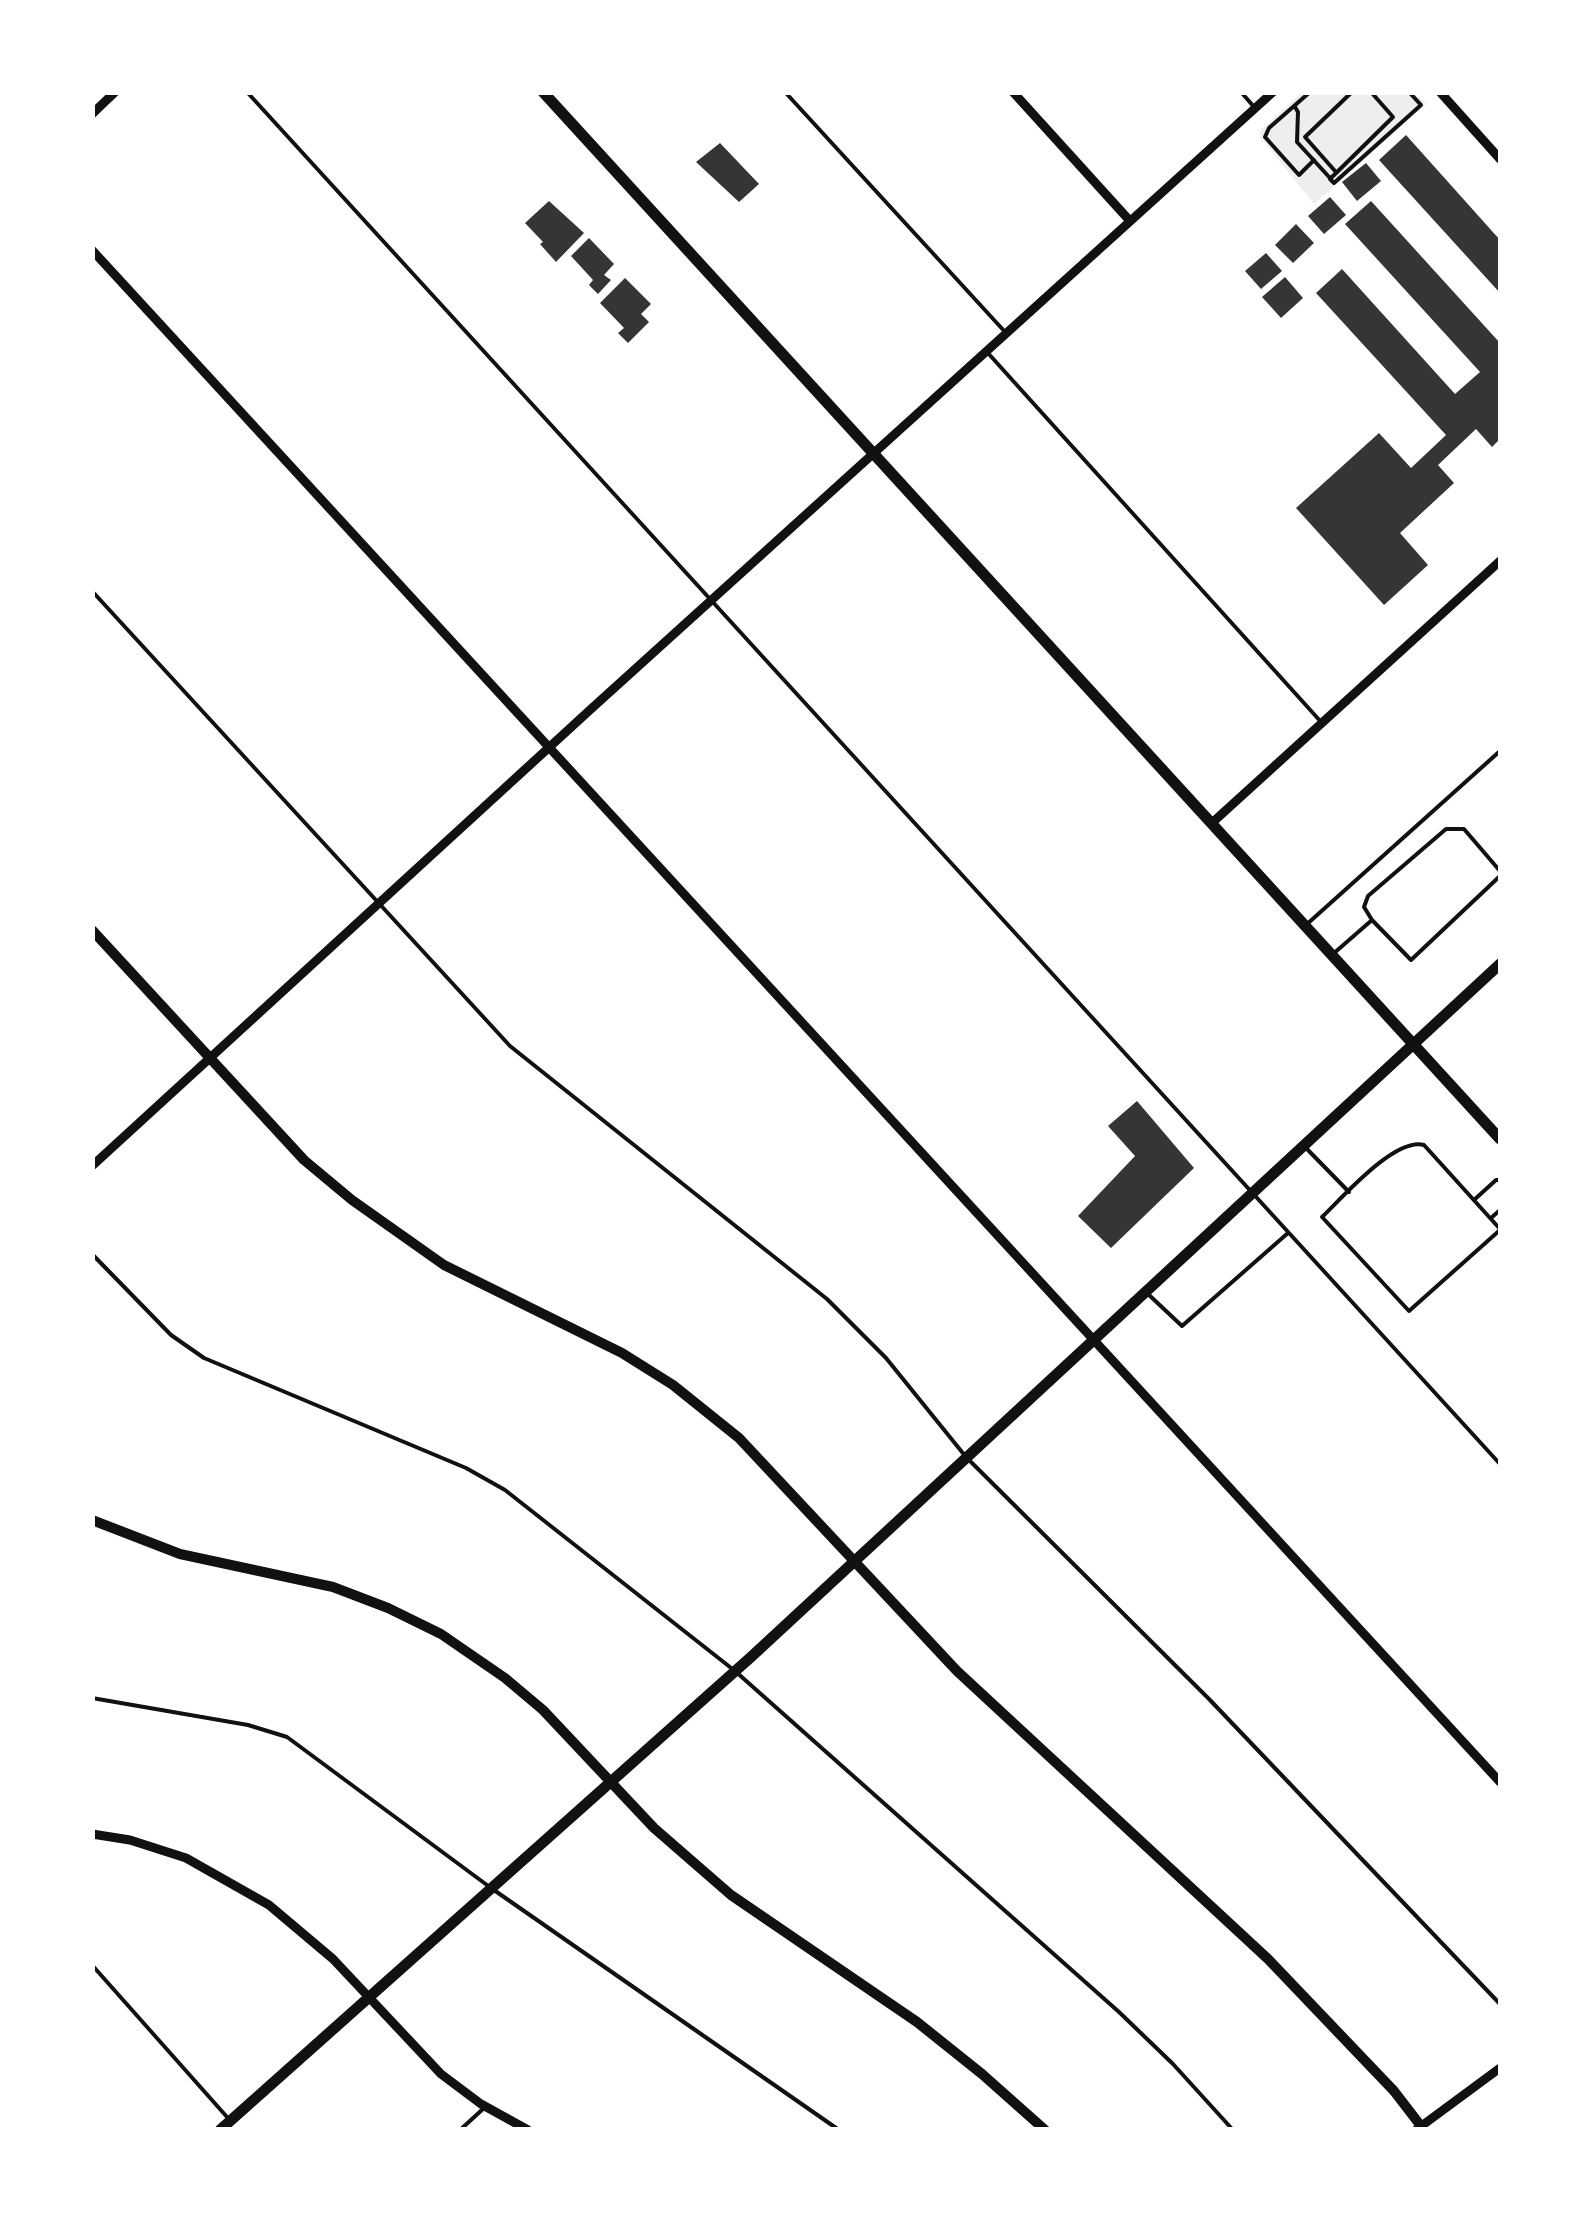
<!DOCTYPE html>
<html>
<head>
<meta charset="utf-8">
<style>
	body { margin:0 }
	#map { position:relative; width:1593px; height:2222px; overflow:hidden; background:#fff; font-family:"Work Sans",sans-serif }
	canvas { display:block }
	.frame { position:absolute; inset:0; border:95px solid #fff; pointer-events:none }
</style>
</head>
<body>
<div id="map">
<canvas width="1593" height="2222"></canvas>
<div class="frame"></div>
</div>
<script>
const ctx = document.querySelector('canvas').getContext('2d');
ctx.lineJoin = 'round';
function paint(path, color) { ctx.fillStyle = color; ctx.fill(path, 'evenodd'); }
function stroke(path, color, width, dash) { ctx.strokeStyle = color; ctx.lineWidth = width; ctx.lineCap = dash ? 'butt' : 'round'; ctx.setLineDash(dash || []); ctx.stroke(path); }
paint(new Path2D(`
	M1301 93H1415L1426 104 1314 204 1261 138 1260 131Z`), '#eee');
paint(new Path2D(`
	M1406 135 1500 240V293L1379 160Z
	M720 143 759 184 739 202 696 162Z
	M1366 163 1381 181 1357 201 1342 182Z
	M1330 197 1346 215 1324 234 1308 216Z
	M549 201 584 233 556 262 540 244 543 242 525 223Z
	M1371 201 1500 343V439L1492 447 1476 429 1438 465 1454 483 1400 533 1428 565 1384 605 1296 508 1379 433 1411 468 1446 435 1316 293 1342 269 1455 394 1480 372 1345 224Z
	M1296 224 1314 243 1293 263 1275 245Z
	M589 238 614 264 604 275 611 280 598 294 589 285 593 280 571 256Z
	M1266 253 1282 271 1261 289 1245 271Z
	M1285 277 1303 298 1281 318 1262 297Z
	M625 278 651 304 641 314 649 322 628 343 618 333 624 328 600 303Z
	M1137 1101 1194 1168 1111 1248 1078 1216 1135 1156 1108 1126Z`), '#353535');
stroke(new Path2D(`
	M1310 92 1269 128 1265 137 1299 175 1314 160
	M1295 107 1298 112 1297 142 1330 178
	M1335 171 1305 137 1352 92
	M1331 178 1393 117 1371 92
	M1330 179 1334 183 1421 105 1409 92`), '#111', 4);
stroke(new Path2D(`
	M247 92 1500 1464
	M785 92 1006 333
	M1241 92 1255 108
	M987 352 1322 723
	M92 591 510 1046 827 1299 886 1358 966 1457 1209 1699 1500 2004
	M1372 920 1411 960 1500 876
	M1306 925 1500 751
	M1333 954 1372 920 1364 907 1368 896 1446 829H1464L1500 871
	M1307 1149 1349 1192
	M1474 1200 1496 1180H1500
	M1491 1218 1500 1210
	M1500 1229 1424 1145C1395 1137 1343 1197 1322 1217L1409 1311 1500 1230
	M92 1254 171 1335 204 1358 466 1468 505 1490 735 1671 1119 2012 1173 2064 1233 2130
	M1149 1295 1182 1326 1288 1233
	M92 1698 248 1725 287 1737 491 1888 839 2130
	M92 1965 227 2117
	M460 2130 483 2109`), '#111', 4);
stroke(new Path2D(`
	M1013 92 1130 221
	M1440 92 1500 159
	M92 114 115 92
	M92 250 1500 1782
	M1213 822 1500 561
	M92 1166 591 709 1273 92
	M92 1834 130 1840 186 1858 269 1905 333 1959 441 2074 481 2104 528 2130
	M1416 2130 1500 2068`), '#111', 9);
stroke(new Path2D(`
	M92 930 304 1160 352 1200 444 1265 622 1353 673 1385 739 1438 957 1671 1268 1959 1394 2091 1424 2130
	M92 1520 180 1554 333 1587 388 1608 441 1634 505 1678 543 1710 654 1828 731 1895 917 2022 982 2074 1045 2130`), '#111', 10);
stroke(new Path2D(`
	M543 92 1500 1139
	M220 2130 751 1657 1500 964`), '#111', 11);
</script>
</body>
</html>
